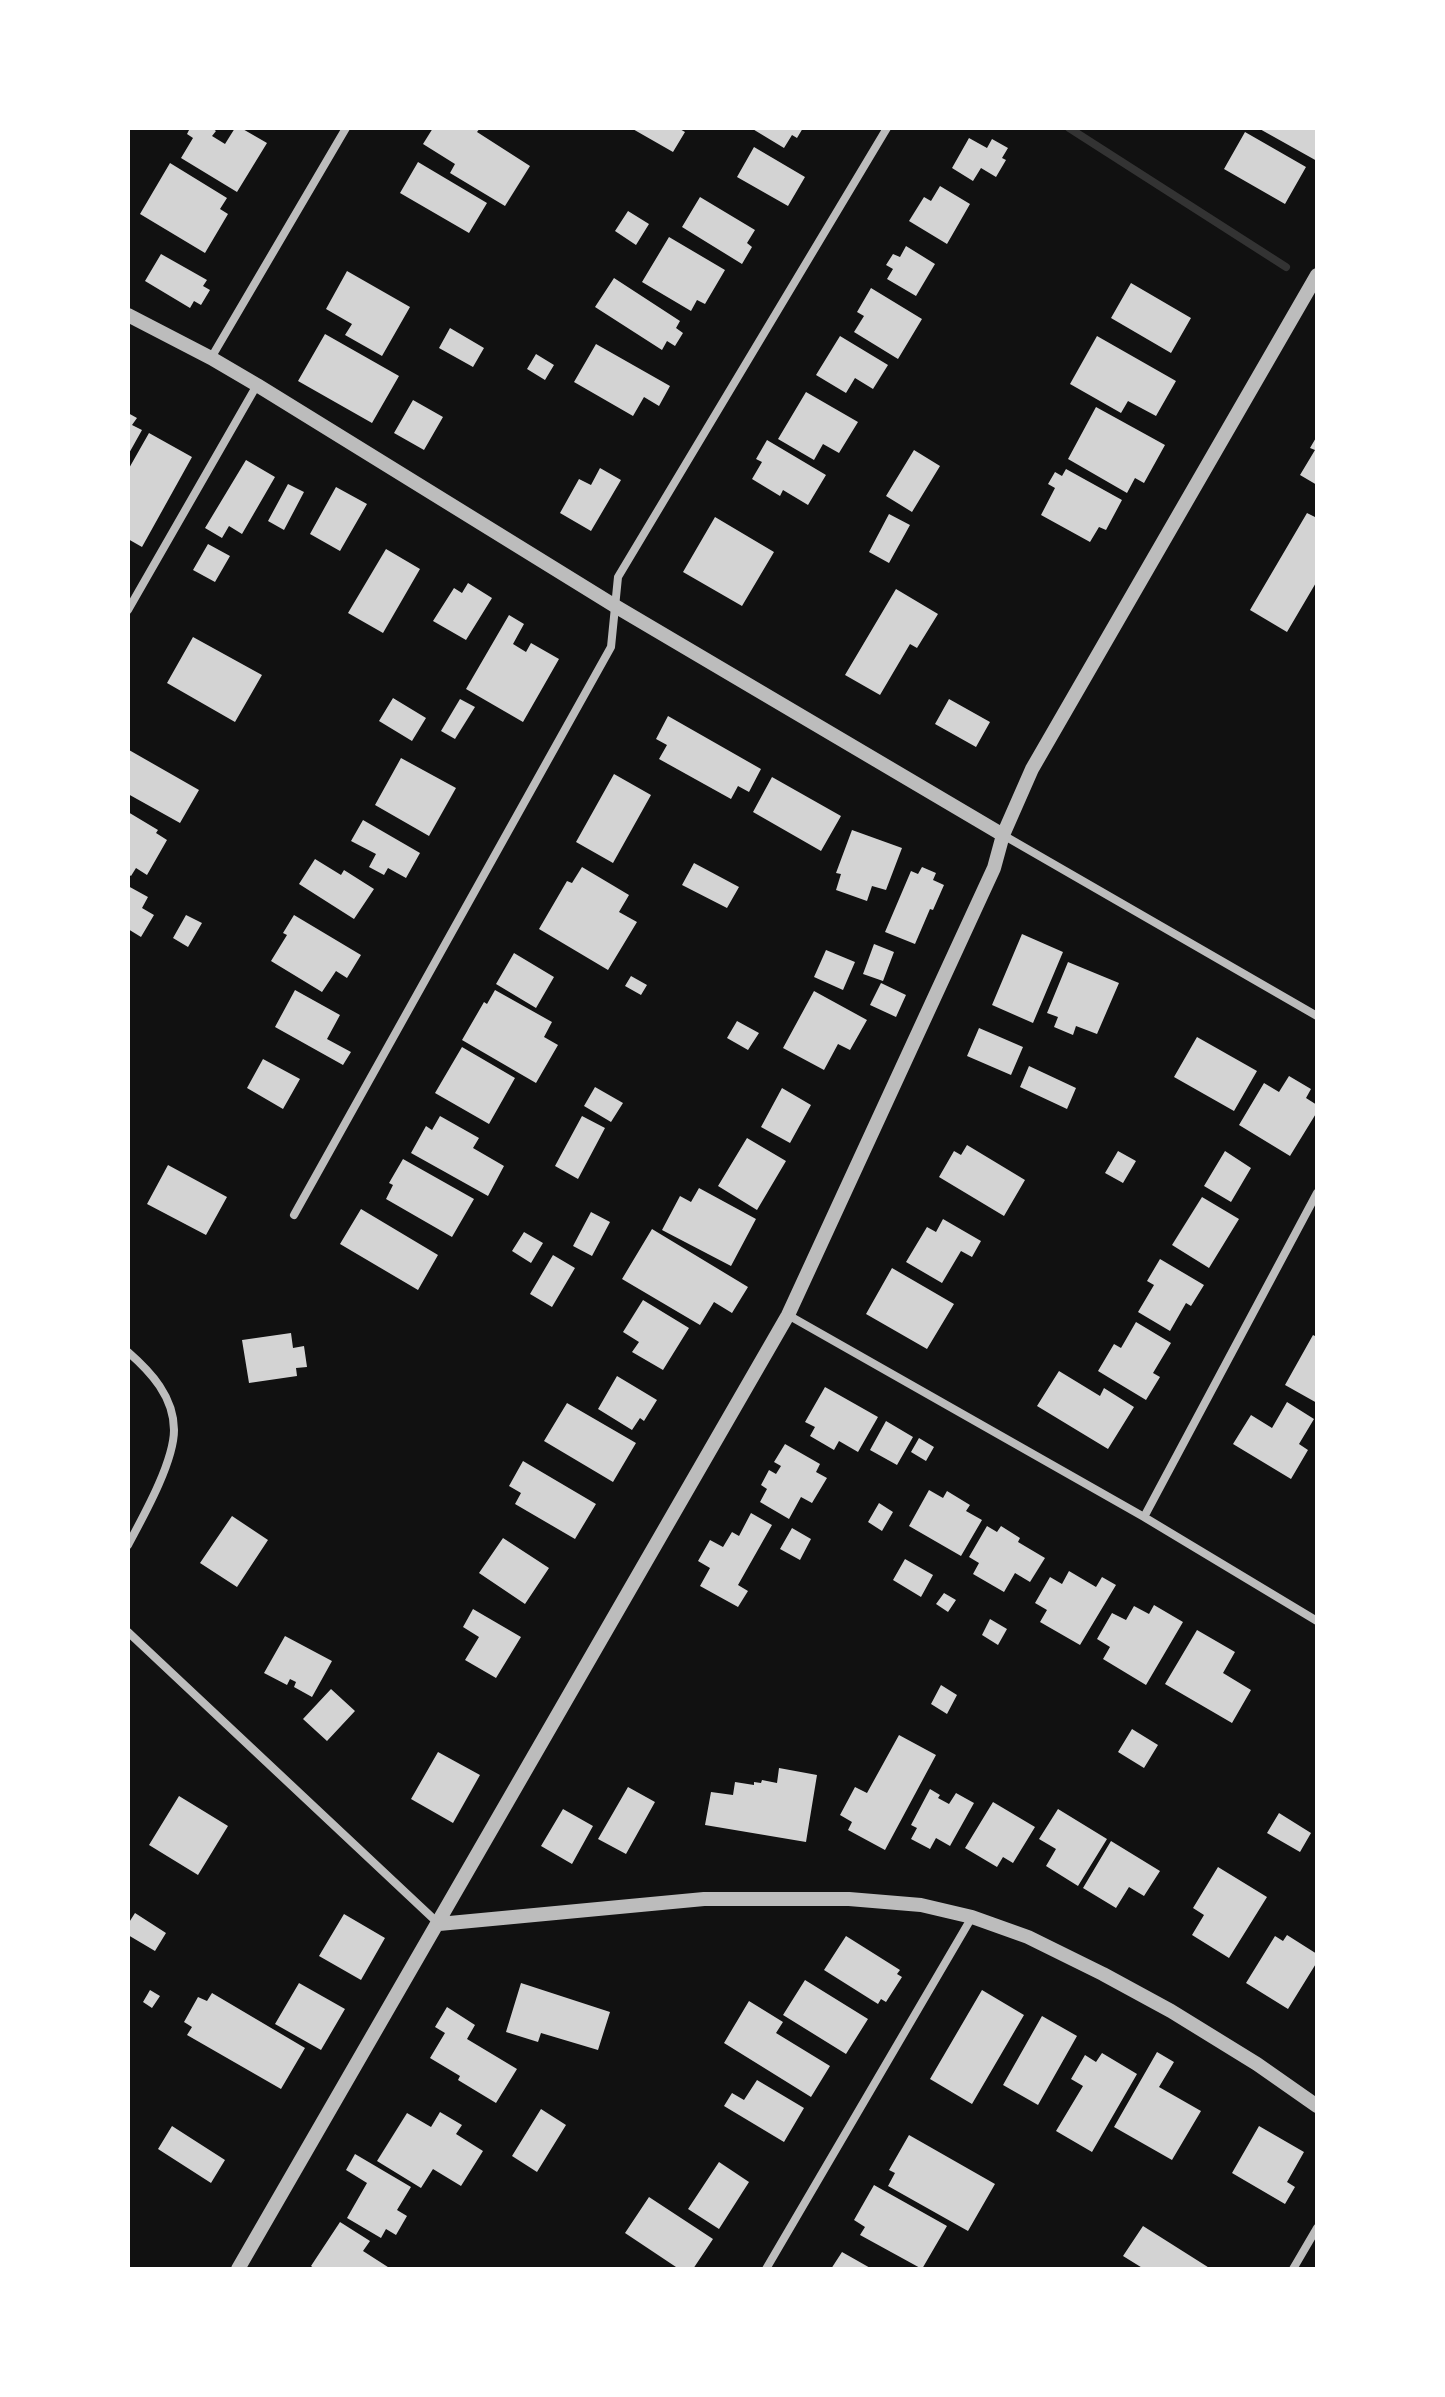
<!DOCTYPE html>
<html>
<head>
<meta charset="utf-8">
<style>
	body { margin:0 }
	#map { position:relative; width:1445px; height:2397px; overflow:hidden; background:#111; font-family:"Titillium Web",sans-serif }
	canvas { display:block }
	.frame { position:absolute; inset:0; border:130px solid #fff; pointer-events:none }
</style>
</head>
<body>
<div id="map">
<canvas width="1445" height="2397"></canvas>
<div class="frame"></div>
</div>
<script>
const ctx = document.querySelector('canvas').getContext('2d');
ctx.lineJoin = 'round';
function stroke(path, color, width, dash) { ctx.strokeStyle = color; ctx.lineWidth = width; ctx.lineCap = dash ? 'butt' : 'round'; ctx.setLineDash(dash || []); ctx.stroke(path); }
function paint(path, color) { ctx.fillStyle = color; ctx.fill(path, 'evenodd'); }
stroke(new Path2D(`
	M1069 128 1286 267`), '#333', 8);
paint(new Path2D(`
	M190 128H212L216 131 212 136 225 144 235 128H241L267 143 237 192 181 158 193 138 187 134Z
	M433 128H480L477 132 530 166 505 206 450 173 455 164 423 144Z
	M631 128H678L685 132 673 152Z
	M751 128H803L797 138 792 135 784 148Z
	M1258 128H1317V161Z
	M1245 132 1306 167 1285 204 1224 169Z
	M969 138 987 148 992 139 1008 148 1002 158 1006 160 996 177 981 168 973 181 952 168Z
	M754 147 805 177 788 206 737 177Z
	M418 162 487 203 469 233 400 193Z
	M170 163 227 198 220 209 228 214 205 253 140 214Z
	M940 186 970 204 947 244 909 221 924 197 931 201Z
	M700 197 755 230 747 243 752 247 742 264 682 227Z
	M628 211 649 224 636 245 615 231Z
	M669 237 725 270 705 304 697 300 691 311 642 282Z
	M906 246 935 264 916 296 887 279 893 269 886 265 893 254 900 257Z
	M161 254 207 280 203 286 210 290 201 305 194 301 190 308 145 281Z
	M347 271 410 307 382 356 345 335 352 324 326 309Z
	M614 278 680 321 676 328 683 333 675 346 667 341 662 350 595 307Z
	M1131 283 1191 318 1171 353 1111 318Z
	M871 288 922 319 898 359 854 332 864 316 857 312Z
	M450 328 484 348 473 367 439 348Z
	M325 334 399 376 372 423 298 381Z
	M840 336 888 365 873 389 855 378 846 393 816 375Z
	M1097 336 1176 381 1156 416 1128 401 1121 413 1070 384Z
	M596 344 670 386 659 406 644 397 633 416 574 382Z
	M536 354 554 365 545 380 527 369Z
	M806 392 858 422 839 453 823 444 814 460 778 439Z
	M413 400 443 417 424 450 394 433Z
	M1096 407 1165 445 1144 483 1135 478 1127 493 1068 459Z
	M128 413 137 418 132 425 142 430 128 455Z
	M149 433 192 457 142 547 128 539V470Z
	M1317 436V485L1300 475 1315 450 1310 448Z
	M767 440 826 475 808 505 783 490 780 496 752 479 762 462 756 459Z
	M914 450 940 466 912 512 886 496Z
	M246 460 275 477 242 534 229 526 222 538 205 528Z
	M600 468 621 480 591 531 560 513 579 479 591 485Z
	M1066 469 1122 500 1106 530 1099 527 1090 542 1041 515 1055 488 1048 484 1055 472 1062 476Z
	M288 484 304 492 284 530 268 521Z
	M336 487 367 504 340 551 310 534Z
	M1307 513 1317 518V581L1287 632 1250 610Z
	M889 514 910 525 889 563 869 552Z
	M715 517 774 552 742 606 683 572Z
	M208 544 230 556 215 582 193 570Z
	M386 549 420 569 383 633 348 613Z
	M468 583 492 598 466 640 433 621 454 588 462 593Z
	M896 589 938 614 917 648 910 644 880 695 845 675Z
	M509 615 524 624 513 644 526 652 531 643 559 659 523 722 466 689Z
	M193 637 262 675 235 722 167 683Z
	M393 698 426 718 412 741 379 721Z
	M460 699 475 707 455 739 441 731Z
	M949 699 990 722 976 747 935 724Z
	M668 716 761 769 749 792 738 786 731 799 659 759 667 745 656 739Z
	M129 750 199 790 180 823 128 794Z
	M401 758 456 788 429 836 375 805Z
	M614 774 651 795 613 863 576 842Z
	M772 777 841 816 821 851 753 812Z
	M128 812 158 830 156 833 167 840 147 875 136 868 131 876 128 874Z
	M363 820 420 853 406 878 388 868 384 875 369 867 376 854 351 841Z
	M852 830 902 848 886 890 872 886 867 901 836 890 841 874 836 873Z
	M315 859 341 875 344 870 374 889 354 919 299 884Z
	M694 863 739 887 727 908 682 885Z
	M582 867 629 895 619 912 637 922 608 970 539 929 567 881 572 883Z
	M922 867 936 873 933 880 944 885 933 910 930 909 915 944 885 932 911 871 918 874Z
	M128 886 148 897 142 908 154 915 141 937 128 929Z
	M186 915 202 923 188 947 173 938Z
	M294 915 361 955 347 978 336 971 322 992 271 961 287 935 283 933Z
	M1022 934 1063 952 1033 1023 992 1005Z
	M874 944 894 952 883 981 863 974Z
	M826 950 855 962 843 990 814 977Z
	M514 953 554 977 536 1008 496 984Z
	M1068 962 1119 983 1097 1034 1076 1026 1073 1035 1054 1027 1058 1017 1047 1013Z
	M631 976 647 985 641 995 625 986Z
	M881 983 906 995 896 1017 870 1005Z
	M295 990 340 1015 327 1039 351 1052 343 1065 275 1027Z
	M495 990 552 1022 544 1037 558 1045 536 1083 462 1040 484 1002 487 1004Z
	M814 991 867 1020 850 1050 838 1044 824 1070 783 1048Z
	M737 1021 759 1033 748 1050 727 1038Z
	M979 1028 1023 1047 1011 1075 967 1056Z
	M1197 1037 1257 1071 1234 1111 1174 1077Z
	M462 1047 515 1078 489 1124 435 1093Z
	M263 1059 300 1079 283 1109 247 1088Z
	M1029 1066 1076 1088 1067 1109 1020 1087Z
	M1289 1076 1311 1089 1306 1098 1317 1105V1112L1290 1156 1239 1125 1264 1083 1279 1092Z
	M595 1087 623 1103 611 1122 584 1106Z
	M782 1088 811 1105 790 1143 761 1127Z
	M440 1116 479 1138 473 1148 504 1166 488 1196 411 1153 426 1126 432 1130Z
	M582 1116 605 1128 578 1179 555 1166Z
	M747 1138 786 1161 757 1210 718 1186Z
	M967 1145 1025 1180 1004 1216 939 1177 954 1151 961 1155Z
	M1118 1151 1136 1161 1123 1183 1105 1173Z
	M1225 1151 1251 1168 1231 1202 1204 1186Z
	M403 1159 474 1199 452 1237 386 1199 393 1185 389 1183Z
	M168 1165 227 1197 206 1235 147 1204Z
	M699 1188 756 1219 731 1266 662 1230 680 1196 691 1202Z
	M1202 1197 1239 1219 1209 1268 1172 1245Z
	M361 1209 438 1255 418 1290 340 1244Z
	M591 1212 610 1222 592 1256 573 1246Z
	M943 1219 981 1241 972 1257 961 1251 942 1283 906 1262 927 1227 936 1232Z
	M652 1229 748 1287 732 1313 714 1302 700 1325 622 1279Z
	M524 1232 543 1243 531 1263 512 1251Z
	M553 1255 575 1268 552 1307 530 1294Z
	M1160 1259 1204 1285 1191 1306 1186 1303 1170 1331 1138 1312 1154 1285 1147 1281Z
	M892 1268 954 1304 927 1349 866 1314Z
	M643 1300 689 1328 663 1370 632 1352 639 1342 623 1332Z
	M1136 1322 1171 1343 1153 1373 1160 1377 1146 1400 1098 1371 1114 1344 1121 1348Z
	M291 1333 293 1348 304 1346 307 1367 296 1368 297 1376 249 1383 242 1340Z
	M1313 1335 1317 1337V1403L1285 1385Z
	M1059 1371 1100 1396 1104 1388 1134 1407 1108 1449 1037 1406Z
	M617 1376 657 1400 644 1421 640 1418 632 1430 598 1409Z
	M825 1387 878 1417 858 1452 839 1441 834 1450 810 1436 815 1427 805 1422Z
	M1287 1402 1314 1419 1299 1444 1308 1450 1291 1479 1233 1444 1251 1415 1272 1428Z
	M567 1403 636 1443 613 1482 544 1441Z
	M886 1421 913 1437 897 1465 870 1450Z
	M919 1438 934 1447 926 1461 911 1452Z
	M785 1444 820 1464 816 1472 827 1478 812 1503 801 1497 789 1519 760 1502 767 1489 761 1485 769 1470 776 1474 781 1466 774 1462Z
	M523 1461 596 1504 575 1539 515 1504 521 1493 509 1486Z
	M929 1490 943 1498 947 1491 970 1505 966 1511 982 1520 961 1556 909 1526Z
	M879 1503 893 1512 882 1531 868 1522Z
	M751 1513 772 1525 738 1585 748 1591 738 1607 700 1586 710 1568 698 1561 710 1540 723 1547 732 1532 739 1536Z
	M232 1516 268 1540 237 1587 200 1563Z
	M987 1526 997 1532 1001 1526 1020 1538 1018 1542 1045 1558 1030 1582 1015 1573 1004 1592 973 1574 979 1563 969 1557Z
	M792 1528 811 1539 800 1560 780 1549Z
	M503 1538 549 1568 525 1604 479 1573Z
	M905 1559 933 1575 921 1597 893 1580Z
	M1069 1571 1096 1587 1102 1577 1116 1585 1080 1645 1040 1622 1047 1610 1035 1603 1050 1577 1062 1584Z
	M944 1593 956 1600 948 1612 936 1604Z
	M1154 1605 1183 1622 1146 1685 1103 1659 1110 1647 1097 1639 1112 1613 1126 1620 1134 1606 1149 1614Z
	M473 1609 521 1637 496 1678 465 1660 479 1637 463 1627Z
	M990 1619 1007 1629 998 1645 982 1635Z
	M1197 1630 1235 1652 1223 1673 1251 1690 1232 1723 1165 1684Z
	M285 1636 332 1661 312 1697 294 1687 296 1682 290 1679 287 1685 264 1673Z
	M941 1685 957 1695 947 1714 931 1704Z
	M331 1689 355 1711 327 1741 303 1719Z
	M1132 1729 1158 1745 1144 1768 1118 1752Z
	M899 1735 936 1755 885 1850 848 1830 852 1822 840 1815 855 1787 867 1793Z
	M438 1752 480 1775 453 1823 411 1799Z
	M779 1768 817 1775 806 1842 705 1825 711 1792 733 1795 735 1782 754 1785V1782L761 1783 762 1780 777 1783Z
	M628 1787 655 1802 626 1854 598 1839Z
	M930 1789 940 1795 938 1798 949 1804 956 1793 974 1803 950 1846 936 1838 930 1849 911 1839 917 1828 911 1825Z
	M179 1796 228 1826 198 1875 149 1845Z
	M993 1802 1035 1827 1013 1863 1003 1857 997 1867 965 1848Z
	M563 1809 593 1826 572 1864 541 1846Z
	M1058 1809 1107 1839 1078 1886 1046 1866 1056 1849 1039 1839Z
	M1279 1813 1311 1833 1300 1852 1267 1833Z
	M1111 1841 1160 1871 1144 1896 1129 1887 1116 1908 1083 1888Z
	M1218 1867 1267 1897 1229 1958 1192 1935 1204 1915 1193 1908Z
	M135 1913 166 1933 155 1951 128 1935V1924Z
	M344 1914 385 1938 361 1980 319 1956Z
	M1287 1935 1317 1954V1962L1288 2009 1246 1983 1275 1936 1283 1941Z
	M846 1936 900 1970 897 1974 902 1977 886 2002 881 1999 878 2004 824 1970Z
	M805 1980 868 2019 846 2054 783 2015Z
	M299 1983 345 2009 321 2050 275 2024Z
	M521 1983 610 2012 598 2050 541 2033 538 2042 506 2032Z
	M150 1990 160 1996 152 2008 143 2002Z
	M982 1990 1024 2015 972 2104 930 2079Z
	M212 1993 305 2048 281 2089 187 2035 192 2027 184 2022 198 1997 207 2001Z
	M749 2001 783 2022 776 2033 830 2066 811 2097 724 2043Z
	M447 2007 475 2025 467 2039 517 2069 496 2103 458 2080 460 2076 430 2058 445 2033 435 2027Z
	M1042 2016 1077 2036 1038 2105 1003 2085Z
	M1157 2052 1174 2062 1159 2087 1201 2111 1172 2160 1114 2127Z
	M1102 2053 1137 2074 1092 2152 1056 2131 1083 2086 1071 2079 1085 2055 1096 2062Z
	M757 2080 804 2108 784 2142 724 2106 732 2093 744 2100Z
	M541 2109 566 2125 537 2172 512 2156Z
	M440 2112 462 2125 456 2134 483 2151 461 2186 433 2169 421 2188 377 2161 407 2113 431 2127Z
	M172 2126 225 2160 211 2183 158 2149Z
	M1259 2126 1304 2152 1287 2182 1295 2187 1285 2204 1232 2173Z
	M909 2135 995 2184 968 2231 888 2186 895 2173 889 2170Z
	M355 2154 411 2187 397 2210 407 2216 396 2235 386 2229 381 2238 347 2218 367 2183 346 2170Z
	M719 2162 749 2182 719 2229 688 2209Z
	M874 2185 947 2226 922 2269 860 2235 865 2227 854 2220Z
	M649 2197 713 2239 693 2269H679L625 2233Z
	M340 2222 370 2241 363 2251 391 2269H315L311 2266Z
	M1143 2226 1211 2269H1144L1123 2256Z
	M842 2252 872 2269H831Z`), '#d3d3d3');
stroke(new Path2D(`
	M211 358 346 128
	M128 610 257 385
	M1003 835 1317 1016
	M294 1215 611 647 618 577 887 128
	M788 1315 1144 1517 1317 1621
	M128 1352C151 1372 174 1397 174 1430 174 1462 143 1517 128 1545
	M1144 1517 1317 1193
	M128 1632 439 1924
	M766 2269 972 1917
	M1293 2269 1317 2228`), '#bcbcbc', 8);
stroke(new Path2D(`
	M128 315 211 358 257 385 615 606 1003 835
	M439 1924 704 1899H849L921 1905 972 1917 1028 1937 1103 1974 1171 2011 1257 2064 1317 2106
	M238 2269 788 1315 994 868 1003 835 1032 769 1317 275`), '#bcbcbc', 14);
</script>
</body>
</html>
